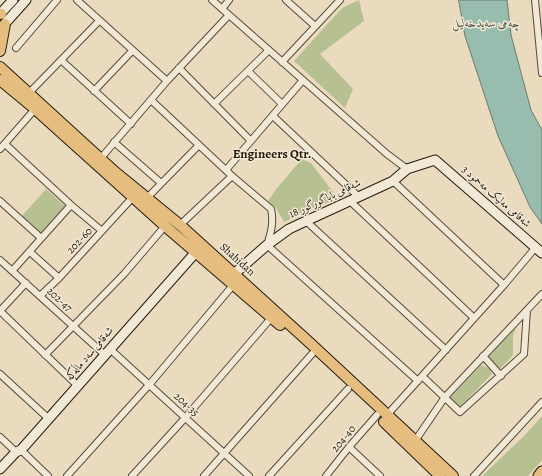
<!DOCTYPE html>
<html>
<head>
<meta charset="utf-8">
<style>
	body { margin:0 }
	canvas { display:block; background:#eadbbe }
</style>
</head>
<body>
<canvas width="542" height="476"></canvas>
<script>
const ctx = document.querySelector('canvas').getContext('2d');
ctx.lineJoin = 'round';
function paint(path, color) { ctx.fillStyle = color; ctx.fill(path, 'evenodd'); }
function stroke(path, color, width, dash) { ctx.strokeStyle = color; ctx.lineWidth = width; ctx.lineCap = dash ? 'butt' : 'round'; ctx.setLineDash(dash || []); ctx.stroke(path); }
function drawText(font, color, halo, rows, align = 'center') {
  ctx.font = font + ' Alegreya,Amiri,serif'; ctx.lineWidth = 3; ctx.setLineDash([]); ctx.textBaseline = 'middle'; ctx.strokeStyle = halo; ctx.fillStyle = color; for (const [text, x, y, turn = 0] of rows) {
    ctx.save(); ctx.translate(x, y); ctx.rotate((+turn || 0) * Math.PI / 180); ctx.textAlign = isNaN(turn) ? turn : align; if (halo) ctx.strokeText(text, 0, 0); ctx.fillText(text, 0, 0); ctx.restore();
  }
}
paint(new Path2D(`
	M359 0 364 21 320 54 353 89 345 108 294 61 342 8Z
	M302 159 311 163 333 192 331 201 284 222 276 208 268 201 277 188Z
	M46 189 65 206 41 233 22 216Z
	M517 327 513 335V355L500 369 489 358 487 353Z
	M481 365 490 369 492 374 460 407 450 398Z
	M542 416V460L528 476H482L525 435Z`), '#b7c091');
const water = new Path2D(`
	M459 0H507L511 35 531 110 542 130V224L530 207 498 136 465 36Z`);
paint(water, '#98bcad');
stroke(water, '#6a7b6d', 1);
const street = new Path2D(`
	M77 0 167 81
	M212 0 387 154 407 169
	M286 0 315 26
	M535 0 542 73
	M222 9 229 0
	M16 48 57 0
	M61 60 131 124
	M282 62 340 0
	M179 68 251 141
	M248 71 282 104
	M94 91 132 51
	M29 93 99 21
	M151 100 232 176 271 209C274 222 271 233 267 245L418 381
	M214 104 269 50
	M273 116 359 197
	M114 142 161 183
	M5 144 71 205 102 231
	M0 149 35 109
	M101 158 167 81 229 15
	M226 170 303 80
	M393 181 504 285
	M147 198 199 145
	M0 201 41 238
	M350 201 474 318
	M306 221 446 350
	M180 225 232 176
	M30 252 59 278
	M0 260 105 355
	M12 271 71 205
	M40 296 59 278 133 197
	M0 311 78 386
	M0 311 26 283
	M110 349 249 476
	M45 355 124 274 165 226
	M483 356 501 376
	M0 374 49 419
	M422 376 460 412 524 354 527 310
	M387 415 504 285 536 247
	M0 437 16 452
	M415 441 445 397 542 294
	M349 447 380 476
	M21 450 48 476
	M67 476 149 385 234 284
	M132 476 185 418 272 317
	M204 476 312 354
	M269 476 348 389
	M326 476 349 447 377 415
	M474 476 542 402`);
const secondary = new Path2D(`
	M0 14 13 0
	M0 29 26 0
	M234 274 267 245 289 229 306 221 393 181 407 169 435 160 542 253
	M0 469 16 452 21 450 196 252`);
const primary = new Path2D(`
	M0 14H1
	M0 51 5 24
	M0 67 115 172 180 225 310 343 453 476
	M0 80 35 109 165 226 280 325
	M384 422 440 476`);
const highway = new Path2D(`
	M539 476 542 472`);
stroke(street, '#564a3a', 8);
stroke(secondary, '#241a0e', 11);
stroke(primary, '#241a0e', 12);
stroke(highway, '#241a0e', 13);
stroke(street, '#f1e8d5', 6);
stroke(secondary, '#f1e8d5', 9);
stroke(primary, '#e5be7f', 10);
stroke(highway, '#e5be7f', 11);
drawText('11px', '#241a0e', '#f1e8d5', [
	["شەقامی مەلیک مەحمود 3",496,197,41],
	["شەقامی باباگوڕگوڕ 18",325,199,-25],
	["202-60",80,241,-47],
	["Shahidan",237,260,42],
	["202-47",59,300,43],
	["شەقامی سەد ماڵەکە",90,354,-49],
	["204-35",186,405,43],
	["204-40",344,439,-50]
]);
drawText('italic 12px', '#4d5346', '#f1e8d5', [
	["چەمی سەیدخەلیل",486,24]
]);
drawText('bold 13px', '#241a0e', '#f1e8d5', [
	["Engineers Qtr.",272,155]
]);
</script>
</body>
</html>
